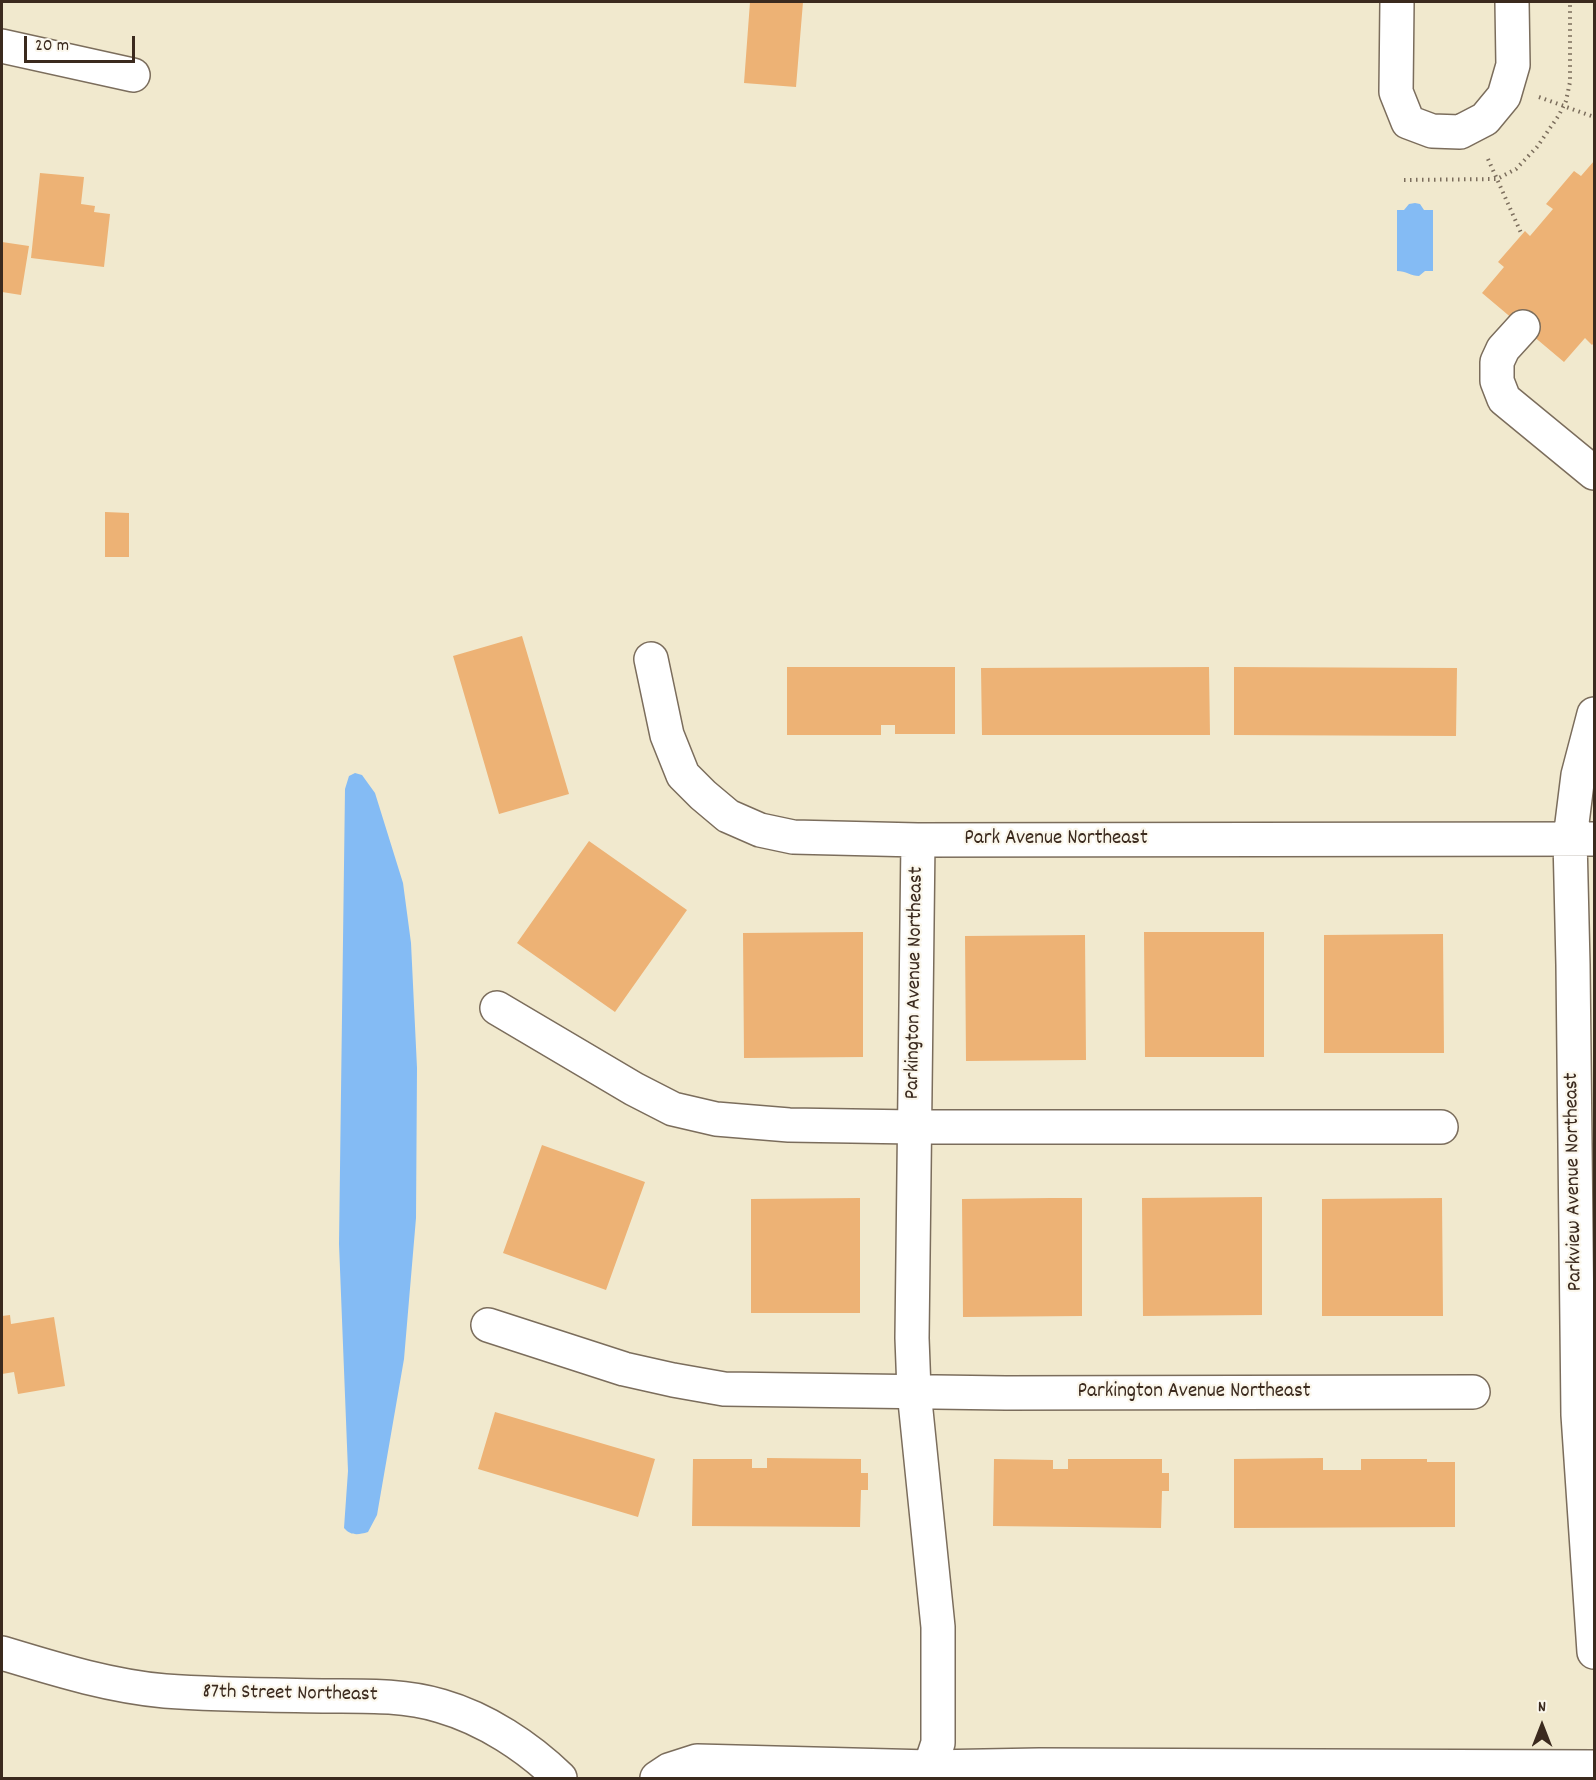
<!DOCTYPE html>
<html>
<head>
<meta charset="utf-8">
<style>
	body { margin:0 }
	#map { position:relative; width:1596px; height:1780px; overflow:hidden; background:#f1e9ce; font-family:Dekko,sans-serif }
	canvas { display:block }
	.frame { position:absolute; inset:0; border:3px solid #3b2a1e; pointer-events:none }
	.north { position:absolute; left:1512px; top:1696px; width:60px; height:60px; -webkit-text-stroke:4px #fbf7ec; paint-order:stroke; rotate:0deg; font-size:16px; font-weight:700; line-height:24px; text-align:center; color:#3b2a1e }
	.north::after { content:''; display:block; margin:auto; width:21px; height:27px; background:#3b2a1e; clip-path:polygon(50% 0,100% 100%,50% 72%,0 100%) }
	.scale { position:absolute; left:24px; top:36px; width:111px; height:27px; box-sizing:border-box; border:3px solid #3b2a1e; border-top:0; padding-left:8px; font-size:18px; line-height:21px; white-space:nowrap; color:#3b2a1e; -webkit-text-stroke:4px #fbf7ec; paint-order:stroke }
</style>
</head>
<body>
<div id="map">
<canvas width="1596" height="1780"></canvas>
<div class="frame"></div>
<div class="north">N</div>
<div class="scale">20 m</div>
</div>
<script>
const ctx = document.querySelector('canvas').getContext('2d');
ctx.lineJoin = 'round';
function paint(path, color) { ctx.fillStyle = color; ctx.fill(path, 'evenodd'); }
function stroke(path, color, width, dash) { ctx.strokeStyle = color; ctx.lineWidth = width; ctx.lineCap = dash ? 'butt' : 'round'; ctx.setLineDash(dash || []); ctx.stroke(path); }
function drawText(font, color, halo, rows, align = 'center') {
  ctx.font = font + ' Dekko,sans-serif'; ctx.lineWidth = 4.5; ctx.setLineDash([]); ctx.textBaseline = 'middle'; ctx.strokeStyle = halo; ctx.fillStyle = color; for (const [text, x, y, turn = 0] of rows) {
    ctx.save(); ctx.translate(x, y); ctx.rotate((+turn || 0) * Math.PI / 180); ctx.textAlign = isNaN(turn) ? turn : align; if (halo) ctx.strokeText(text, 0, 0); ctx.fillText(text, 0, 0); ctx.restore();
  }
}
paint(new Path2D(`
	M1415 203 1420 204 1424 210H1433V271H1425L1419 276C1411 276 1406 271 1397 271V210H1404L1409 204Z
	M355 773 362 775 375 793 403 883 411 943 417 1068 416 1218 404 1359 377 1515 368 1532C358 1535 351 1536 344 1528L348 1471 339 1244 345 789 349 776Z`), '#84bbf4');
paint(new Path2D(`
	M750 2H803L796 87 744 83Z
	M1594 161V343L1592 345 1585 338 1564 362 1482 293 1504 267 1498 262 1525 231 1530 236 1553 209 1546 204 1574 171 1581 176Z
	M40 173 84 177 81 204 95 206 94 212 110 214 104 267 31 258Z
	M2 242 29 246 21 295 2 292Z
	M105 512 129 513V557H105Z
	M522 636 569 794 499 814 453 656Z
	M787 667H955V734H895V725H881V735H787Z
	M1209 667 1210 735H982L981 668Z
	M1234 667 1457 668 1456 736 1234 735Z
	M589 841 687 910 615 1012 517 943Z
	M863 932V1057L744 1058 743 933Z
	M1144 932H1264V1057H1145Z
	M1443 934 1444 1053H1324V935Z
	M1085 935 1086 1060 966 1061 965 936Z
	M542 1145 645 1182 606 1290 503 1253Z
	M1262 1197V1315L1143 1316 1142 1198Z
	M860 1198V1313H751V1199Z
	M1051 1198H1082V1316L963 1317 962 1199Z
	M1442 1198 1443 1316H1322V1199Z
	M10 1315 11 1324 54 1317 65 1386 18 1394 14 1372 2 1374V1316Z
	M495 1412 655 1459 638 1517 478 1469Z
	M767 1458 861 1459V1473H868V1490H861L860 1527 692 1526 693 1459H752V1468H767Z
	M1323 1458V1470H1361V1459H1427V1462H1455V1527L1234 1528V1459Z
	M994 1459 1053 1460V1469H1068V1459H1162V1473H1169V1491H1162L1161 1528 993 1526Z`), '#edb275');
const minor = new Path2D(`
	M1397 2 1396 92 1408 122 1432 131 1460 132 1485 119 1504 96 1513 65 1512 2
	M2 46 133 75
	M1523 327 1503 349 1497 362V381L1504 399 1594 473
	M651 659 667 735 683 775 703 795 728 816 760 830 793 837 918 840 1594 839
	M1594 714 1578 775 1570 839 1573 965 1578 1415 1594 1652
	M918 840 912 1338 914 1391 938 1627V1743L930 1767
	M497 1008 634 1089 673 1109 716 1119 789 1125 914 1127H1441
	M488 1325 624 1369 673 1380 724 1389 1006 1393 1473 1392
	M2 1653C55 1669 109 1686 165 1691 219 1695 274 1695 329 1696 366 1696 405 1695 441 1706 486 1719 528 1747 560 1778
	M657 1778 669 1770 697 1761 930 1767 1039 1765 1594 1767`);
stroke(minor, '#7b6d5c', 36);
stroke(new Path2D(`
	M1539 97 1594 117
	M1488 159 1522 235
	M1404 180 1497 179 1516 169 1537 147 1559 115 1566 101 1570 82V2`), '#7b6d5c', 4, [1.5, 4.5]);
stroke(minor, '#fff', 33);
drawText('21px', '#3b2a1e', '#fbf7ec', [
	["Park Avenue Northeast",1056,840],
	["Parkington Avenue Northeast",916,983,-89],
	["Parkview Avenue Northeast",1575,1182,-91],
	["Parkington Avenue Northeast",1194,1393],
	["87th Street Northeast",290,1695,1]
]);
</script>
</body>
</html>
